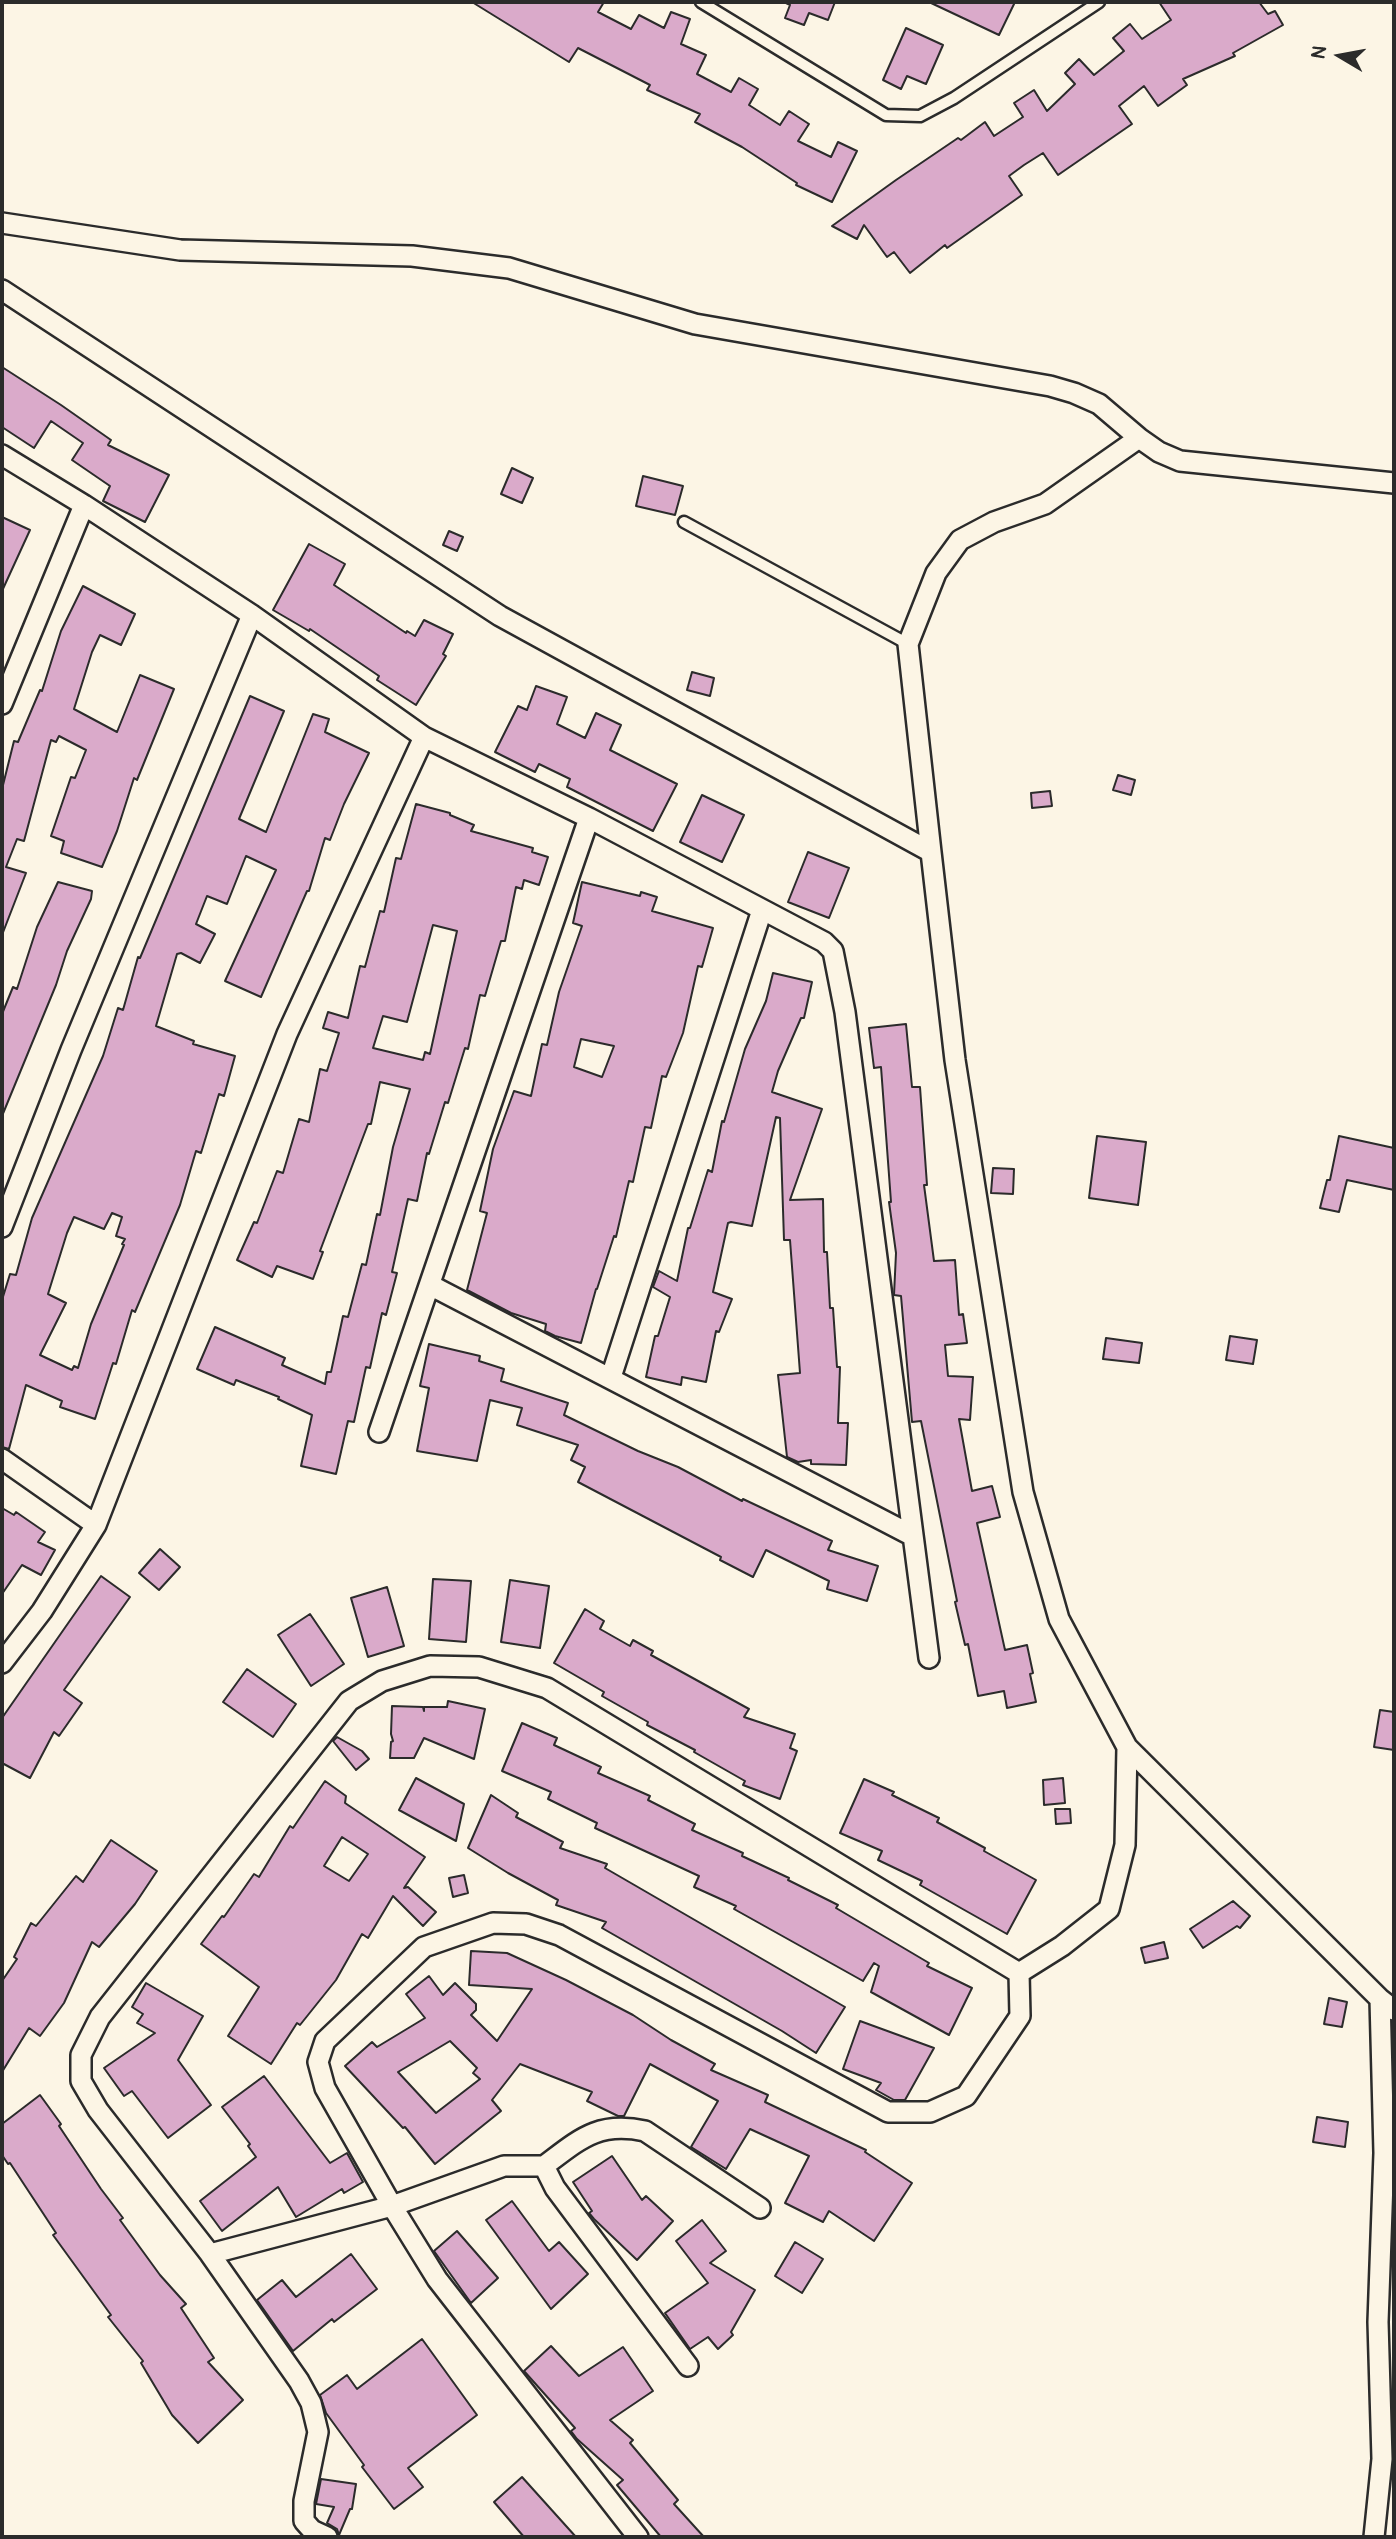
<!DOCTYPE html>
<html>
<head>
<meta charset="utf-8">
<style>
	body { margin:0 }
	#map { position:relative; width:1396px; height:2539px; overflow:hidden; background:#fcf5e5; font-family:Pangolin,sans-serif }
	canvas { display:block }
	.frame { position:absolute; inset:0; border:4px solid #2b2b2b; pointer-events:none }
	.north { position:absolute; left:1305px; top:21px; width:70px; height:70px; -webkit-text-stroke:5px #fcf5e5; paint-order:stroke; rotate:280deg; font-size:19px; font-weight:700; line-height:28px; text-align:center; color:#2b2b2b }
	.north::after { content:''; display:block; margin:auto; width:24px; height:32px; background:#2b2b2b; clip-path:polygon(50% 0,100% 100%,50% 72%,0 100%) }
</style>
</head>
<body>
<div id="map">
<canvas width="1396" height="2539"></canvas>
<div class="frame"></div>
<div class="north">N</div>
</div>
<script>
const ctx = document.querySelector('canvas').getContext('2d');
ctx.lineJoin = 'round';
function paint(path, color) { ctx.fillStyle = color; ctx.fill(path, 'evenodd'); }
function stroke(path, color, width, dash) { ctx.strokeStyle = color; ctx.lineWidth = width; ctx.lineCap = dash ? 'butt' : 'round'; ctx.setLineDash(dash || []); ctx.stroke(path); }
const building = new Path2D(`
	M472 2H604L598 12 631 29 639 15 664 28 671 12 690 19 681 44 706 55 697 74 731 92 739 78 758 89 749 105 780 125 789 111 809 124 798 141 831 157 838 142 857 151 832 202 796 185 797 183 742 147 695 122 700 114 647 90 650 85 578 48 569 62Z
	M784 2H835L828 20 809 13 804 25 785 18 790 5Z
	M929 2H1015L999 35Z
	M1159 2H1259L1268 14 1275 11 1283 25 1233 53 1235 56 1183 79 1187 85 1158 106 1144 86 1119 106 1132 124 1058 175 1043 153 1024 165 1009 176 1022 195 947 248 945 245 910 273 894 252 887 257 864 225 857 239 832 226 896 180 958 138 961 140 985 122 994 136 1023 117 1014 103 1034 90 1047 111 1075 84 1065 73 1079 59 1094 75 1124 51 1113 38 1130 24 1142 39 1171 20Z
	M906 28 943 45 926 84 907 76 901 89 883 80Z
	M2 367 61 405 111 440 108 445 169 475 145 522 103 501 110 486 72 460 83 443 51 421 34 448 2 427Z
	M512 468 533 478 522 503 501 494Z
	M643 476 683 486 675 515 636 506Z
	M2 517 30 530 2 591Z
	M449 531 463 537 457 551 443 545Z
	M309 544 345 564 334 585 406 633 407 631 415 636 424 620 453 634 443 654 446 656 416 705 377 680 379 676 310 629 309 631 273 610Z
	M83 586 135 614 121 645 100 635 92 652 74 709 117 732 140 675 174 689 137 780 134 778 117 831 102 867 61 853 64 841 51 836 71 777 75 778 86 750 59 736 56 742 51 740 24 841 17 839 6 867 26 873 2 935V789L14 741 18 742 40 690 42 691 61 631Z
	M692 672 714 678 710 696 687 690Z
	M536 686 567 697 557 724 585 738 596 713 621 725 610 750 677 784 653 831 567 787 570 779 539 764 535 772 495 752 518 706 527 710Z
	M250 696 284 711 239 819 266 832 313 714 329 719 325 732 369 753 344 804 330 840 325 838 309 891H307L261 997 225 981 276 870 246 856 227 904 207 896 196 924 215 934 200 963 181 953 177 954 156 1026 194 1041 193 1044 235 1056 224 1096 219 1094 201 1153 196 1151 180 1205 135 1312 132 1310 116 1364 113 1363 95 1419 60 1407 62 1401 26 1385 9 1449 2 1447V1300L10 1274 16 1275 32 1218 103 1056 118 1008 123 1010 138 957 140 958ZM112 1213 122 1217 116 1236 125 1239 122 1244 124 1245 91 1324 78 1368 74 1366 72 1370 40 1355 66 1303 48 1294 67 1233 74 1217 104 1229Z
	M1118 775 1135 780 1131 795 1113 790Z
	M1050 791 1052 806 1032 808 1031 793Z
	M702 795 744 815 722 862 680 842Z
	M416 804 450 813V815L474 825 471 831 533 848 532 852 548 857 539 885 524 880 522 889 516 887 505 941H501L485 996 480 995 468 1049 465 1048 448 1103 445 1102 429 1154 427 1153 417 1201 408 1199 392 1272 397 1273 386 1315 382 1313 370 1368 366 1367 354 1422 348 1421 336 1474 301 1466 312 1415 278 1399 279 1397 236 1380 234 1385 197 1369 215 1327 285 1358 282 1365 325 1384 327 1372H331L343 1316 348 1317 362 1264 366 1265 377 1214 380 1215 393 1147 410 1089 380 1082 371 1124H368L320 1251 323 1252 313 1279 277 1266 272 1277 237 1260 254 1222 257 1223 277 1171 283 1173 299 1119 309 1122 320 1069 327 1071 339 1033 323 1028 328 1012 348 1018 360 966 365 967 380 911 384 912 396 858 401 859ZM433 925 457 931 430 1054 425 1052 423 1060 373 1048 383 1016 407 1022Z
	M808 852 849 868 829 918 788 902Z
	M58 882 92 891 91 899 67 951 56 985 2 1116V1014L13 987 17 989 37 927Z
	M582 882 640 896 641 892 657 897 652 911 713 928 702 967 698 966 683 1033 666 1077 662 1076 651 1128 645 1127 633 1182 629 1181 616 1237 614 1236 597 1289H596L581 1343 555 1336 545 1331 546 1324 511 1313 467 1290 487 1213 480 1211 493 1149 514 1091 531 1096 542 1044 547 1045 559 992 582 926 573 923ZM581 1039 614 1046 602 1077 574 1067Z
	M773 973 812 982 804 1018H801L778 1071 772 1092 822 1109 790 1200 823 1199 824 1252H827L830 1308H833L837 1367H840L838 1423H848L846 1465 811 1464V1460L798 1462 787 1457 778 1375 800 1373 790 1240H784L780 1118 776 1117 752 1226 731 1222 728 1223 713 1292 732 1299 719 1332 716 1331 706 1382 682 1377 681 1385 646 1377 655 1336H658L670 1297 653 1287 659 1271 677 1281 688 1228H690L708 1170 712 1172 722 1121 724 1122 745 1049 766 1001Z
	M906 1024 912 1087H920L927 1185H924L934 1261 955 1260 959 1315 963 1314 967 1343 945 1345 948 1376 973 1377 970 1420 959 1419 972 1491 992 1486 1000 1517 977 1523 1005 1650 1027 1645 1033 1673 1030 1674 1036 1702 1007 1708 1004 1691 978 1696 968 1644 965 1645 955 1602 957 1601 921 1421 912 1422 901 1296 894 1295 896 1253 889 1202H891L881 1067 874 1068 869 1028Z
	M1097 1136 1146 1142 1138 1205 1089 1198Z
	M1339 1136 1394 1148V1190L1347 1180 1339 1212 1320 1208 1327 1180H1330Z
	M993 1168 1014 1169 1013 1194 991 1193Z
	M1230 1336 1257 1340 1253 1364 1226 1360Z
	M1106 1338 1142 1343 1139 1363 1103 1359Z
	M429 1344 480 1356 479 1361 504 1369 501 1381 568 1403 564 1415 638 1451 678 1467 742 1501 743 1499 832 1541 828 1550 878 1566 867 1601 827 1589 829 1581 766 1550 753 1577 720 1560 721 1557 578 1482 585 1467 571 1460 578 1445 517 1425 522 1408 490 1400 477 1461 417 1451 429 1388 420 1386Z
	M2 1508 14 1515 16 1512 45 1532 38 1542 55 1550 41 1575 22 1565 2 1594Z
	M160 1549 180 1567 159 1590 139 1573Z
	M101 1576 130 1597 64 1690 82 1703 59 1736 54 1732 30 1778 2 1763V1718Z
	M433 1579 471 1581 466 1642 429 1639Z
	M510 1580 549 1586 540 1648 501 1642Z
	M387 1587 404 1646 368 1657 351 1598Z
	M585 1609 604 1621 600 1629 630 1646 633 1640 653 1651 651 1655 749 1709 744 1717 795 1734 790 1748 797 1751 780 1799 743 1785 745 1781 694 1752 695 1750 647 1725 648 1722 602 1696 604 1692 554 1663Z
	M310 1614 344 1664 311 1686 278 1635Z
	M247 1669 296 1704 273 1737 223 1702Z
	M448 1701 485 1709 474 1759 424 1738 414 1758H390L391 1742 393 1741 391 1734 392 1706 423 1707 424 1711V1707H447Z
	M1380 1710 1394 1712V1750L1374 1747Z
	M522 1723 557 1738 554 1745 601 1767 598 1773 650 1796 648 1800 695 1824 692 1830 743 1853 742 1856 789 1878 788 1880 838 1905 836 1908 929 1963 927 1966 972 1988 949 2035 871 1992 879 1966 874 1963 863 1981 734 1909 736 1906 694 1887 699 1876 595 1828 597 1823 548 1799 551 1792 502 1771Z
	M337 1737 362 1751 369 1759 356 1770 333 1741Z
	M416 1778 464 1804 456 1841 399 1810Z
	M1063 1778 1065 1803 1044 1805 1043 1780Z
	M864 1779 894 1792 892 1795 939 1818 937 1822 985 1848 984 1851 1036 1880 1007 1934 920 1885 922 1881 878 1860 882 1851 840 1833Z
	M325 1781 346 1796 345 1803 425 1857 404 1888 408 1887 436 1912 423 1926 393 1896 368 1938 362 1934 336 1980 300 2025 297 2023 271 2064 228 2036 259 1987 201 1944 222 1916 224 1917 254 1874 259 1877 290 1826 293 1828ZM342 1837 368 1854 349 1881 324 1866Z
	M491 1795 518 1813 516 1817 563 1842 560 1848 607 1864 605 1868 845 2007 816 2053 782 2031 602 1928 606 1922 556 1905 558 1900 508 1873 468 1848Z
	M1055 1809H1070L1071 1823 1056 1824Z
	M111 1840 157 1871 135 1904 99 1947 92 1942 64 2003 40 2036 29 2028 2 2072V1981L17 1959 14 1957 31 1923 36 1926 76 1876 83 1882Z
	M464 1875 468 1893 453 1897 449 1878Z
	M1233 1901 1250 1916 1240 1928 1237 1926 1203 1948 1190 1929Z
	M1164 1942 1168 1958 1145 1963 1141 1948Z
	M471 1951 507 1953 566 1980 633 2015 671 2040 715 2064 711 2070 768 2095 765 2102 866 2150 865 2152 912 2183 874 2241 829 2211 823 2222 785 2203 809 2156 750 2129 726 2169 691 2147 718 2101 650 2064 624 2116H618L587 2101 592 2092 520 2064 492 2100 501 2111 435 2164 405 2127 403 2128 345 2066 372 2042 377 2047 425 2018 406 1994 429 1976 443 1995 455 1983 476 2004V2010L471 2015 497 2041 532 1989 469 1985ZM450 2041 477 2068 473 2073 480 2079 436 2113 398 2072Z
	M146 1983 203 2016 178 2060 211 2105 168 2138 132 2091 124 2096 104 2068 155 2033 137 2023 143 2014 132 2007Z
	M1329 1998 1347 2002 1342 2027 1324 2024Z
	M860 2021 934 2048 905 2100H894L876 2090 881 2083 843 2069Z
	M264 2076 330 2163 347 2153 363 2182 344 2193 342 2189 296 2217 278 2187 222 2231 200 2201 256 2157 248 2146 250 2144 222 2107Z
	M40 2095 61 2124 59 2126 101 2189 123 2218 120 2220 160 2275 186 2304 181 2308 214 2358 208 2362 243 2400 198 2443 172 2415 141 2363 143 2361 108 2317 111 2315 53 2235 56 2233 10 2163 8 2164 2 2155V2124Z
	M1317 2117 1348 2122 1345 2147 1313 2142Z
	M612 2156 642 2200 646 2196 673 2221 637 2260 594 2219 589 2213 592 2211 573 2182Z
	M512 2201 549 2251 559 2242 588 2274 551 2309 486 2220Z
	M702 2220 726 2251 710 2263 755 2290 731 2332 733 2335 718 2349 708 2337 690 2349 665 2313 708 2283 676 2241Z
	M457 2231 498 2278 471 2303 434 2251Z
	M795 2242 823 2259 802 2293 775 2276Z
	M351 2254 377 2289 334 2322 332 2319 293 2351 257 2300 282 2280 296 2297Z
	M422 2339 477 2415 408 2468 423 2487 394 2509 362 2467 364 2465 326 2413 320 2395 347 2375 357 2389Z
	M551 2346 579 2376 623 2347 653 2391 610 2420 633 2440 630 2443 678 2500 674 2504 704 2537H661L617 2485 623 2480 577 2439 571 2431 575 2428 524 2371Z
	M522 2477 576 2537H524L494 2502Z
	M321 2479 356 2484 352 2509H350L339 2535 337 2529 327 2523 334 2507 316 2504Z`);
paint(building, '#daaaca');
stroke(building, '#2b2b2b', 2);
const lane = new Path2D(`
	M701 2 886 115 920 116 954 98 1099 2
	M684 522 908 644`);
const street = new Path2D(`
	M2 223 180 250 412 256 509 268 695 324 1050 386 1074 393 1099 404 1139 438 1159 452 1180 461 1394 483
	M2 290 500 616 931 852 955 1060 1023 1492 1059 1619 1127 1747 1380 1999 1394 2010
	M2 455 84 505 252 615 424 737 589 818 824 942 833 951 845 1012 929 1658
	M2 704 84 505
	M931 852 908 644 936 573 960 540 994 522 1045 504 1139 438
	M2 1227 71 1050 252 615
	M430 1285 913 1536
	M611 1377 762 910
	M379 1432 589 818
	M2 1459 96 1525
	M2 1663 42 1611 96 1525 287 1034 424 737
	M544 2166C580 2139 598 2121 645 2131L760 2208
	M210 2254 392 2206 504 2166H544L555 2188 688 2366
	M327 2537 312 2530 304 2521V2501L318 2432 311 2403 299 2381 210 2254 98 2110 81 2081V2055L100 2017 349 1701 382 1681 430 1666 479 1667 547 1688 1019 1973 1062 1946 1109 1909 1125 1845 1127 1747
	M638 2537 437 2279 392 2206 325 2088 318 2062 325 2041 424 1947 493 1923 526 1924 559 1935 888 2112H930L966 2096 1020 2016 1019 1973
	M1374 2537 1382 2459 1378 2322 1384 2153 1380 1999`);
stroke(lane, '#2b2b2b', 15);
stroke(street, '#2b2b2b', 24);
stroke(lane, '#fcf5e5', 10);
stroke(street, '#fcf5e5', 19);
</script>
</body>
</html>
